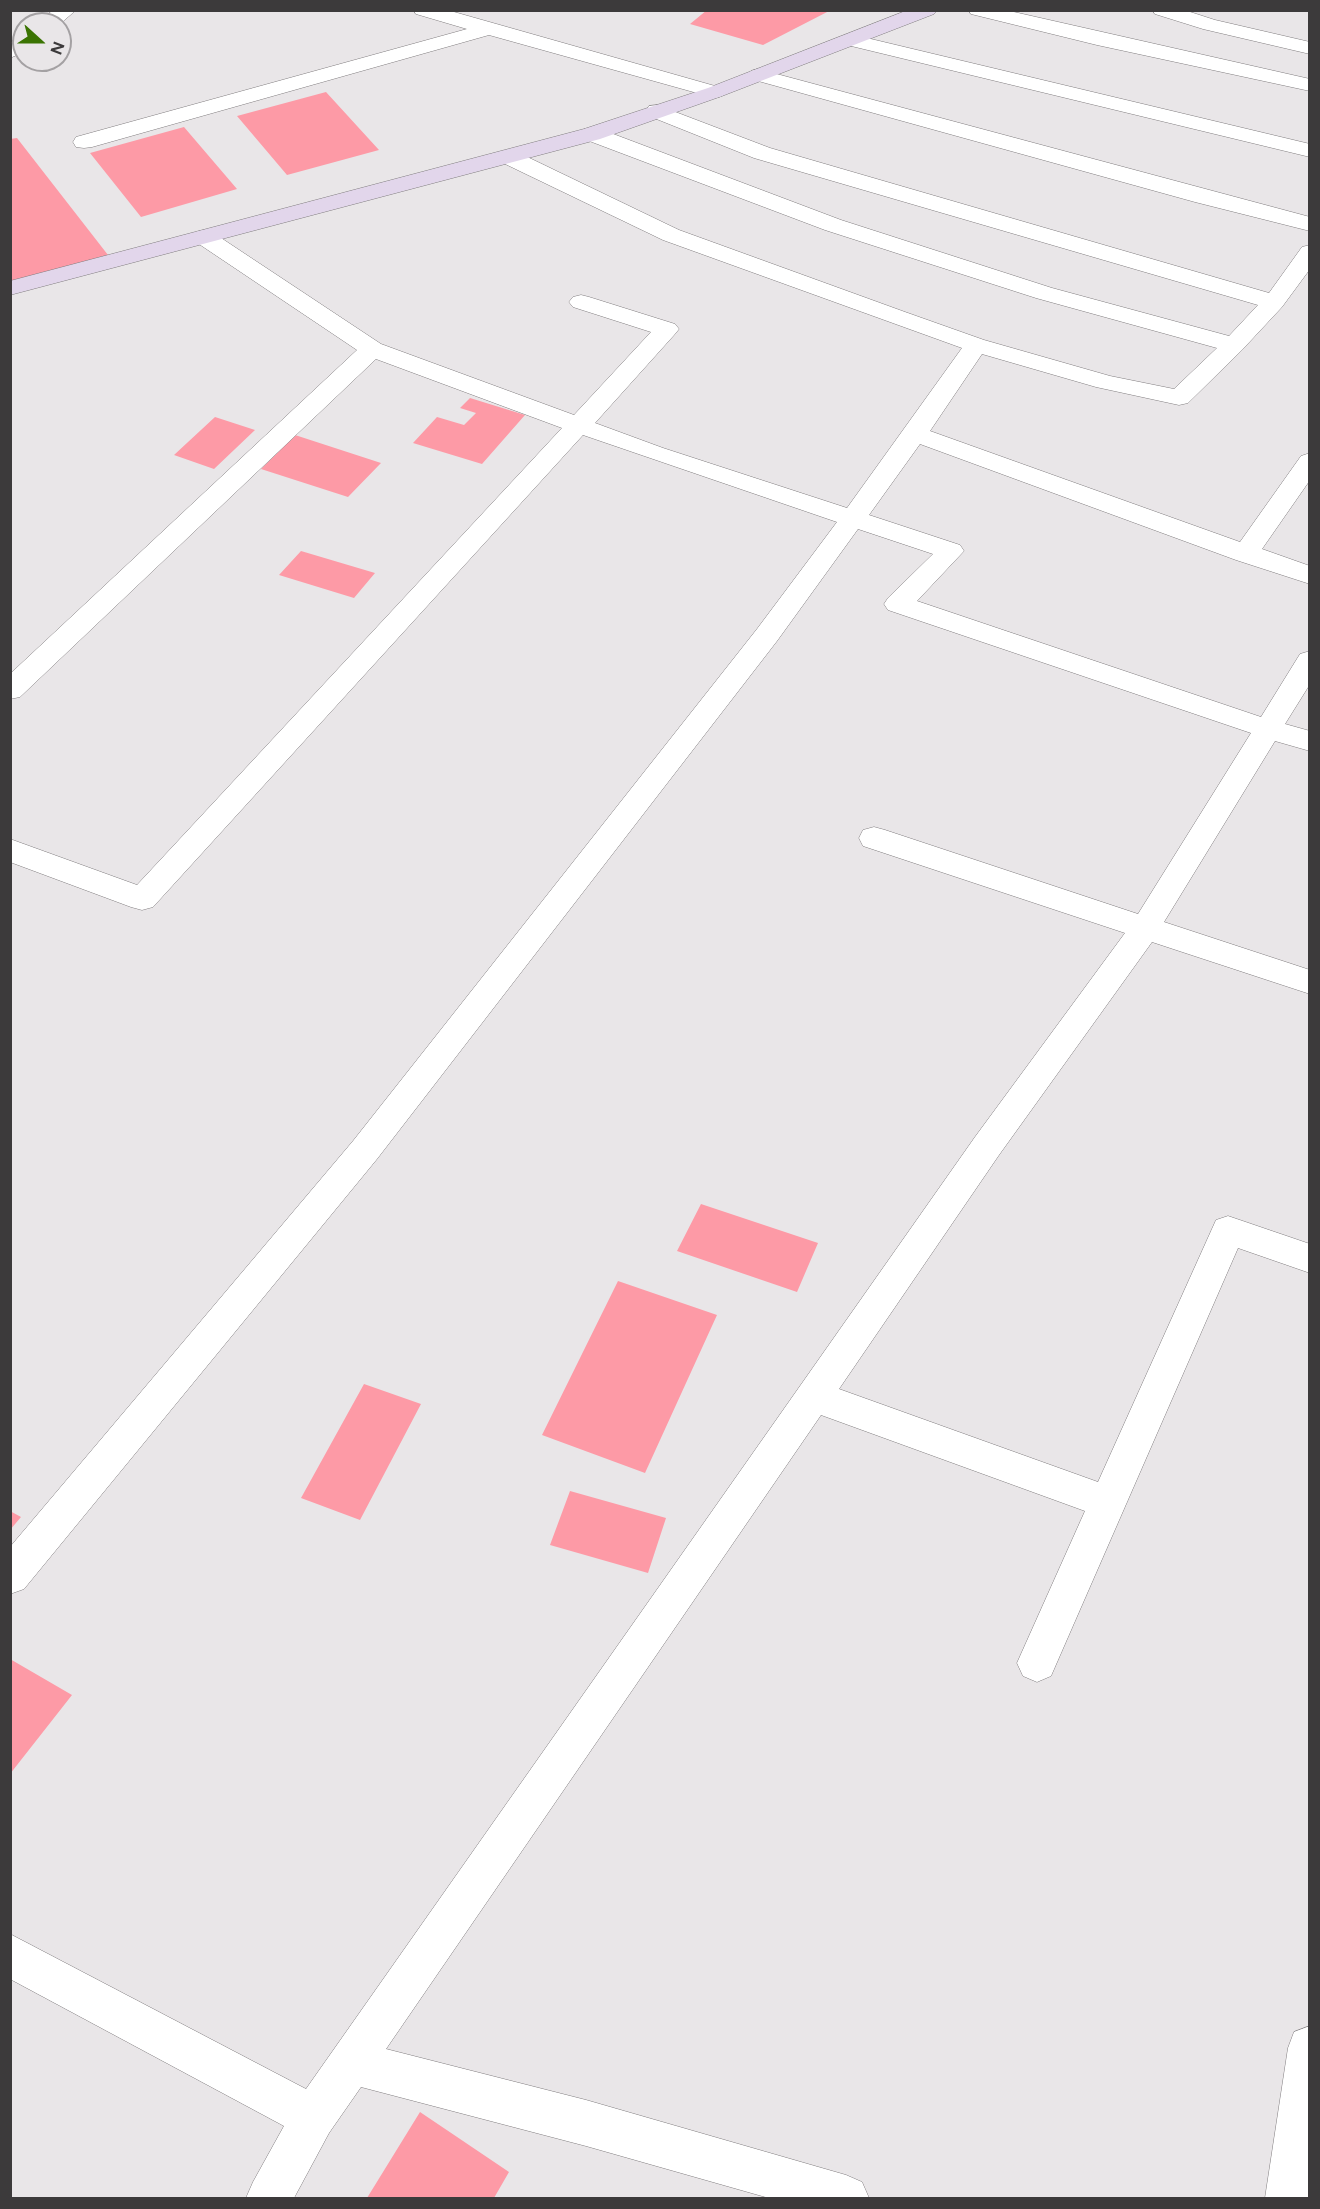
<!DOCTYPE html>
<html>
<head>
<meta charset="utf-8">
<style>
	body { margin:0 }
	#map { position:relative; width:1320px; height:2209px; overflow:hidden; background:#e9e6e8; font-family:Figtree,sans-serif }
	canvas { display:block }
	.frame { position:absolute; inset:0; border:12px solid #3c3a3b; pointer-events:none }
	.north { position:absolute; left:12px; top:12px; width:60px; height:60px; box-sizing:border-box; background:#e9e6e8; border:2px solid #a4a1a3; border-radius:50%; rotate:111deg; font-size:16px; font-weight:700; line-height:24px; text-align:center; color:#3c3a3b }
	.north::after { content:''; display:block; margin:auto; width:21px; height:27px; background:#3b7403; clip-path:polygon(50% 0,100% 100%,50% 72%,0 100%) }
</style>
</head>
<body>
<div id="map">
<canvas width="1320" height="2209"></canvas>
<div class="frame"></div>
<div class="north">N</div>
</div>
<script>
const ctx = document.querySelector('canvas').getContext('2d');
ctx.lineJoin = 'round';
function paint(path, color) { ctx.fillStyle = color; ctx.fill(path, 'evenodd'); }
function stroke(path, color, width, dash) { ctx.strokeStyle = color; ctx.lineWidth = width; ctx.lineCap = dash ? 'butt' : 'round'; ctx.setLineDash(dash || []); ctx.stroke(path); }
paint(new Path2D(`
	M707 10H831L763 45 690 24Z
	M326 92 379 150 287 175 237 116Z
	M184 127 237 189 141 217 90 153Z
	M17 138 108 255 10 282V139Z
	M470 398 525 415 482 464 413 443 437 417 464 425 476 413 460 408Z
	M215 417 255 430 214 469 174 455Z
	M295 435 381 463 348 497 261 469Z
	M301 551 375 573 354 598 279 575Z
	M701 1204 818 1243 797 1292 677 1251Z
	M618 1281 717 1315 645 1473 542 1435Z
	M364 1384 421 1404 360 1520 301 1498Z
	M570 1491 666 1518 648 1573 550 1545Z
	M10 1511 21 1517 10 1530Z
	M10 1659 72 1695 10 1774Z
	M420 2112 509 2172 494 2198H367Z`), '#fd9aa6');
const minor = new Path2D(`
	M53 10H76L60 24H38Z
	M413 10H447L722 88 726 92 722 96 715 98 489 35 92 147 84 148 76 147 73 142 76 137 467 29 416 14Z
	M968 10H1005L1310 79V91L1097 45 971 14Z
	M1152 10H1184L1215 20 1310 42V54L1203 29 1155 14Z
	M850 34 1310 144V157L843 44 840 40 843 36Z
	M24 36V52L10 58V42Z
	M758 69 1310 217V231L1195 202 751 79 748 75 751 71Z
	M657 105 770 148 1269 293 1302 247 1310 245V269L1282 307 1242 350 1188 403 1179 405 1096 387 982 354 930 431 1240 542 1301 456 1310 453V480L1262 549 1310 566V584L1236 560 920 444 869 515 960 545 964 551 917 601 1261 717 1300 654 1310 651V684L1285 724 1310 731V751L1275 741 1164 922 1310 970V994L1152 942 999 1155 839 1389 1098 1482 1216 1220 1228 1216 1310 1244V1273L1238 1248 1051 1676 1037 1682 1023 1676 1017 1663 1085 1511 821 1415 386 2049 586 2100 846 2175 862 2182 869 2198H769L586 2146 361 2087 329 2133 294 2198H246L253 2182 284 2126 10 1979V1934L306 2089 975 1137 1125 933 863 846 859 838 863 830 874 827 885 830 1138 914 1251 733 888 610 884 604 888 598 933 554 858 529 777 641 377 1159 24 1589 10 1594V1547L353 1141 757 629 837 522 583 435 153 907 142 910 131 907 10 862V839L137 885 562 428 376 359 20 697 10 699V674L357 350 196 242 193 237 196 232 204 230 212 232 381 344 574 415 651 332 573 307 569 302 573 297 581 295 589 297 675 324 679 329 675 334 595 423 663 448 847 508 962 348 663 240 501 162 498 157 501 152 509 150 517 152 679 230 905 312 984 340 1110 376 1174 389 1217 348 1036 298 825 230 584 139 581 134 584 129 592 128 600 129 841 220 1052 288 1229 336 1258 305 754 158 649 116 646 111 649 106Z
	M1310 2026V2198H1265L1288 2048 1294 2032Z`);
const secondary = new Path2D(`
	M908 10H937L934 14 722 96 600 139 10 295V281L584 129 708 88Z`);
stroke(minor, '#807d7f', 1);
stroke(secondary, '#807d7f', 1);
paint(minor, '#fff');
paint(secondary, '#e2d6eb');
</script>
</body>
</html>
